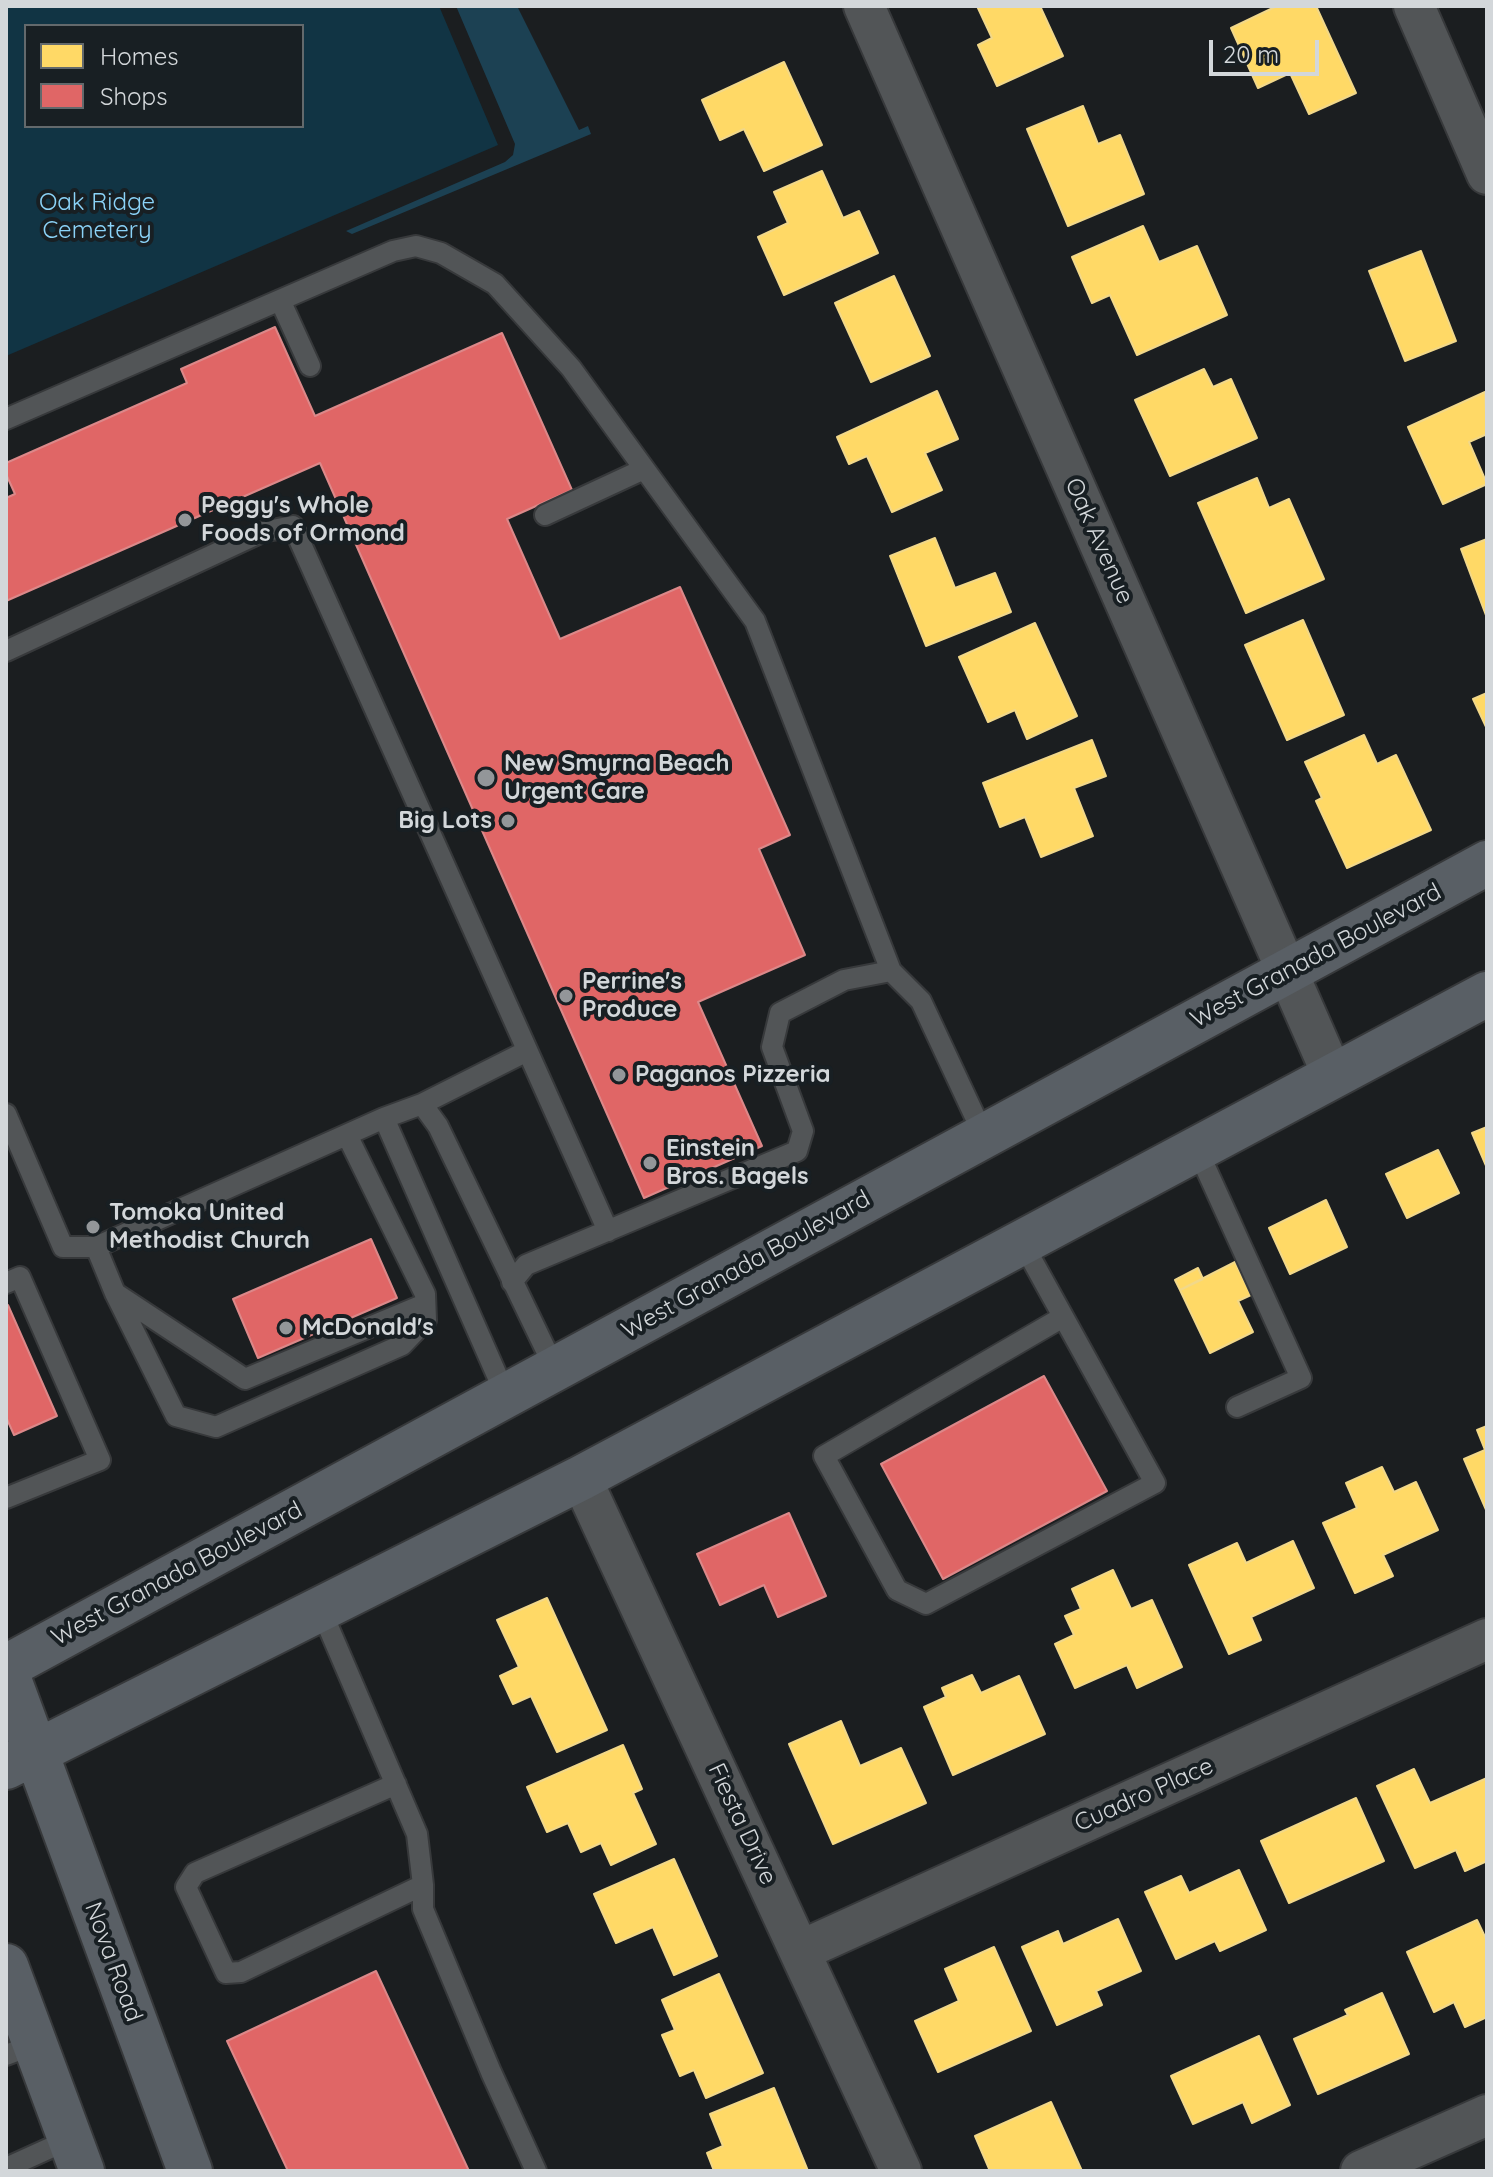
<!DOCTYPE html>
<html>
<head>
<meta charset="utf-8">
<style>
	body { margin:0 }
	#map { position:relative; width:1493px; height:2177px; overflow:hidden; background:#1b1e20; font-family:Quicksand,sans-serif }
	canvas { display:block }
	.frame { position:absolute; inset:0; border:8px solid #d3d7da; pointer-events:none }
	.legend { position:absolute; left:24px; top:24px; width:280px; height:104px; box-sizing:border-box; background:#181f23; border:2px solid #63696c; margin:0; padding:10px 14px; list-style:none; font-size:24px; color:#d3d7da }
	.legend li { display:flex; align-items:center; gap:16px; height:40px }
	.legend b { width:40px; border:2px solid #63696c }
	.scale { position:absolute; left:1209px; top:40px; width:110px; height:36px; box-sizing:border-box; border:4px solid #d3d7da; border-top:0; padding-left:10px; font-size:24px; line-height:28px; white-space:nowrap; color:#d3d7da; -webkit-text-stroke:6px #181f23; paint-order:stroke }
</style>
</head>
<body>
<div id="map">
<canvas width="1493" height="2177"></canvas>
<div class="frame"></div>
<ul class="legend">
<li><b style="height:22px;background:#ffd966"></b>Homes</li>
<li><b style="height:22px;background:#e06666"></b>Shops</li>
</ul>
<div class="scale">20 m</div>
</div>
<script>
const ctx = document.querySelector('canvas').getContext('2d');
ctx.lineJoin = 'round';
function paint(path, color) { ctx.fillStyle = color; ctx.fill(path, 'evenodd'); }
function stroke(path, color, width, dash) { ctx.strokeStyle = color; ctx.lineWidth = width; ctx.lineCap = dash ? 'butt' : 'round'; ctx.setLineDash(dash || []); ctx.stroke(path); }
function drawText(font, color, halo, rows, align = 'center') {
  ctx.font = font + ' Quicksand,sans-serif'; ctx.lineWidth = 8; ctx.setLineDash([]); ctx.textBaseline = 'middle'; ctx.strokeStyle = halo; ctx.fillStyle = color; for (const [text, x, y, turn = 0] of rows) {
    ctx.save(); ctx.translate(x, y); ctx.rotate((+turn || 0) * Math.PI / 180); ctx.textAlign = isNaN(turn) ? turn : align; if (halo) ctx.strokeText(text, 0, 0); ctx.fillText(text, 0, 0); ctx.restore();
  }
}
paint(new Path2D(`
	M6 6H439L498 145 6 356ZM26 26H302V126H26Z`), '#113444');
paint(new Path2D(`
	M456 6H517L579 130 588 126 591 134 352 234 346 231 505 162 513 155 515 144Z`), '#1c4153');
const homes = new Path2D(`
	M977 6H1040L1063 56 997 86 978 45 992 38Z
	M1277 6H1316L1356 93 1309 114 1290 73 1258 88 1231 28Z
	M784 62 822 145 764 171 744 129 720 140 702 100Z
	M1083 106 1098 144 1120 135 1144 194 1068 226 1027 129Z
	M822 171 843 218 859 211 878 253 784 295 758 237 788 223 774 192Z
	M1143 226 1159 262 1197 246 1227 315 1137 355 1110 295 1092 303 1072 257Z
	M1421 251 1456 341 1405 361 1369 271Z
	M894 276 930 356 871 382 835 303Z
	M1204 369 1213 387 1231 379 1257 438 1170 476 1135 400Z
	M937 391 958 439 925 453 942 490 892 512 867 456 849 464 837 437Z
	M1485 392 1487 434 1469 442 1487 484 1443 504 1408 427Z
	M1257 478 1269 508 1289 499 1324 579 1246 613 1198 503Z
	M935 538 955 588 995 573 1011 612 926 646 890 556Z
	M1487 539V618L1461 549Z
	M1303 620 1344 715 1287 740 1245 645Z
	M1035 623 1077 716 1027 739 1015 710 988 722 959 657Z
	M1487 693V729L1473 699Z
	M1364 735 1377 764 1396 755 1431 830 1347 868 1316 801 1322 798 1305 762Z
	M1092 740 1106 776 1074 788 1093 836 1041 857 1025 817 1000 827 983 783Z
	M1487 1127V1168L1472 1133Z
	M1438 1150 1459 1193 1407 1218 1386 1174Z
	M1326 1200 1347 1247 1290 1274 1269 1228Z
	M1235 1262 1251 1295 1238 1301 1253 1332 1210 1353 1180 1290Z
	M1198 1268 1203 1279 1180 1290 1175 1280Z
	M1487 1426V1512L1464 1459 1485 1450 1477 1430Z
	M1382 1467 1394 1492 1416 1482 1438 1530 1383 1555 1393 1576 1355 1593 1323 1523 1357 1508 1346 1483Z
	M1293 1541 1314 1588 1251 1617 1261 1640 1229 1654 1189 1565 1237 1543 1246 1563Z
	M1113 1570 1131 1609 1152 1600 1182 1667 1137 1688 1127 1665 1075 1688 1055 1644 1074 1635 1065 1616 1081 1609 1072 1589Z
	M547 1598 607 1730 557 1752 531 1696 513 1704 500 1676 519 1667 497 1620Z
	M972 1675 981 1693 1019 1676 1045 1734 953 1775 924 1707 946 1697 942 1688Z
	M841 1721 860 1766 901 1748 926 1803 833 1844 789 1744Z
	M623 1745 642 1789 633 1793 656 1844 611 1865 601 1843 581 1852 568 1823 547 1832 527 1787Z
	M1414 1769 1430 1803 1487 1778V1861L1465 1871 1456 1850 1415 1868 1377 1786Z
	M1356 1798 1384 1861 1289 1903 1261 1841Z
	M674 1859 717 1956 674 1975 653 1927 616 1943 594 1894Z
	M1239 1870 1266 1930 1220 1951 1215 1941 1176 1959 1145 1892 1181 1876 1189 1893Z
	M1118 1919 1141 1971 1096 1991 1102 2005 1057 2025 1022 1947 1058 1931 1063 1944Z
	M1477 1920 1487 1941V2017L1465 2027 1454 2002 1434 2012 1407 1952Z
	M994 1947 1031 2031 938 2072 915 2021 959 2001 945 1969Z
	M719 1974 763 2073 706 2098 694 2070 680 2076 662 2035 675 2030 662 2000Z
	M1382 1993 1409 2054 1318 2094 1294 2039 1348 2015 1345 2010Z
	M1259 2036 1290 2105 1252 2123 1243 2102 1193 2124 1171 2076Z
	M774 2088 808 2171H714L707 2153 723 2146 710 2114Z
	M1051 2102 1082 2171H990L975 2136Z`);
paint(homes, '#ffd966');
stroke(homes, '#f2d889', 2);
const shops = new Path2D(`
	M275 327 315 416 502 333 572 490 507 519 560 639 680 587 790 835 759 849 805 955 698 1002 762 1146 644 1198 320 463 6 601V498L15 494 6 474V463L187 383 181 369Z
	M371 1239 397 1298 258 1358 233 1299Z
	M8 1305 57 1416 14 1435 6 1417V1306Z
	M1044 1376 1107 1491 943 1579 881 1464Z
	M789 1513 826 1596 778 1617 764 1585 720 1605 697 1554Z
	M376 1971 469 2171H288L227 2041Z`);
paint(shops, '#e06666');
stroke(shops, '#dc8889', 2);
const service = new Path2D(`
	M280 300 310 366
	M6 419 393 251 416 246 441 253 495 284 571 368 755 621 891 971
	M545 515 644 469
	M6 651 262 532 293 526 608 1231
	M422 1104 527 1051
	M6 1114 63 1247H96
	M384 1118 506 1396
	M347 1135 425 1294 426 1320 402 1345 216 1427 176 1416 115 1293 96 1247 384 1118 422 1104 438 1126 555 1369
	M1197 1149 1301 1378 1237 1407
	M1022 1242 1155 1483 926 1604 897 1590 824 1456 1063 1317
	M512 1282 526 1265 797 1151 803 1131 772 1047 780 1013 844 980 891 971 921 1001 984 1136
	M6 1283 20 1277 100 1460 6 1498
	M115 1293 245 1379 425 1304
	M321 1610 417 1834 423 1885V1909L491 2072 536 2171
	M396 1784 195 1873 186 1887 226 1973 241 1972 423 1885
	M6 2055 35 2044
	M6 2168 70 2139`);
const minor = new Path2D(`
	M864 6 1333 1076
	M1414 6 1487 174
	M581 1478 901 2171
	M800 1951 1487 1639
	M1361 2171 1487 2115`);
const primary = new Path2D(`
	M6 1667 1487 863
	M6 1671 190 2171
	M6 1767 581 1478 1487 994
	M6 1966 82 2171`);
stroke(service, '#37393b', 24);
stroke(minor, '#37393b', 44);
stroke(primary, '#37393b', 48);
stroke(service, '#525557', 20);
stroke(minor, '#525557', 40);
stroke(primary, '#595f65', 44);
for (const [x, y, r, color] of [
	[185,520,8,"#939699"],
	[486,778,10,"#939699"],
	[508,821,8,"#939699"],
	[566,996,8,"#939699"],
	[619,1075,8,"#939699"],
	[650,1163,8,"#939699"],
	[93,1227,8,"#939699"],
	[286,1328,8,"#939699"]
]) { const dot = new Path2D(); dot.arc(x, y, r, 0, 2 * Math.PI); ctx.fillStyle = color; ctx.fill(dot); stroke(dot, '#181f23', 3); }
drawText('24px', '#8bd3f8', '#181f23', [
	["Oak Ridge",97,203],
	["Cemetery",97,231]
]);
drawText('bold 24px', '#d3d7da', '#181f23', [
	["Peggy's Whole",201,506],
	["Foods of Ormond",201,534],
	["New Smyrna Beach",504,764],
	["Urgent Care",504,792],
	["Big Lots",492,821,"right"],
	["Perrine's",582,982],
	["Produce",582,1010],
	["Paganos Pizzeria",635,1075],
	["Einstein",666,1149],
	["Bros. Bagels",666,1177],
	["Tomoka United",109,1213],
	["Methodist Church",109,1241],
	["McDonald's",302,1328]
], 'left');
drawText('24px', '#d3d7da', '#181f23', [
	["Oak Avenue",1099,541,66],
	["West Granada Boulevard",1316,956,-28],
	["West Granada Boulevard",746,1265,-29],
	["West Granada Boulevard",177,1574,-28],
	["Cuadro Place",1144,1795,-24],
	["Fiesta Drive",742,1824,65],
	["Nova Road",113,1962,70]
]);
</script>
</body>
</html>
